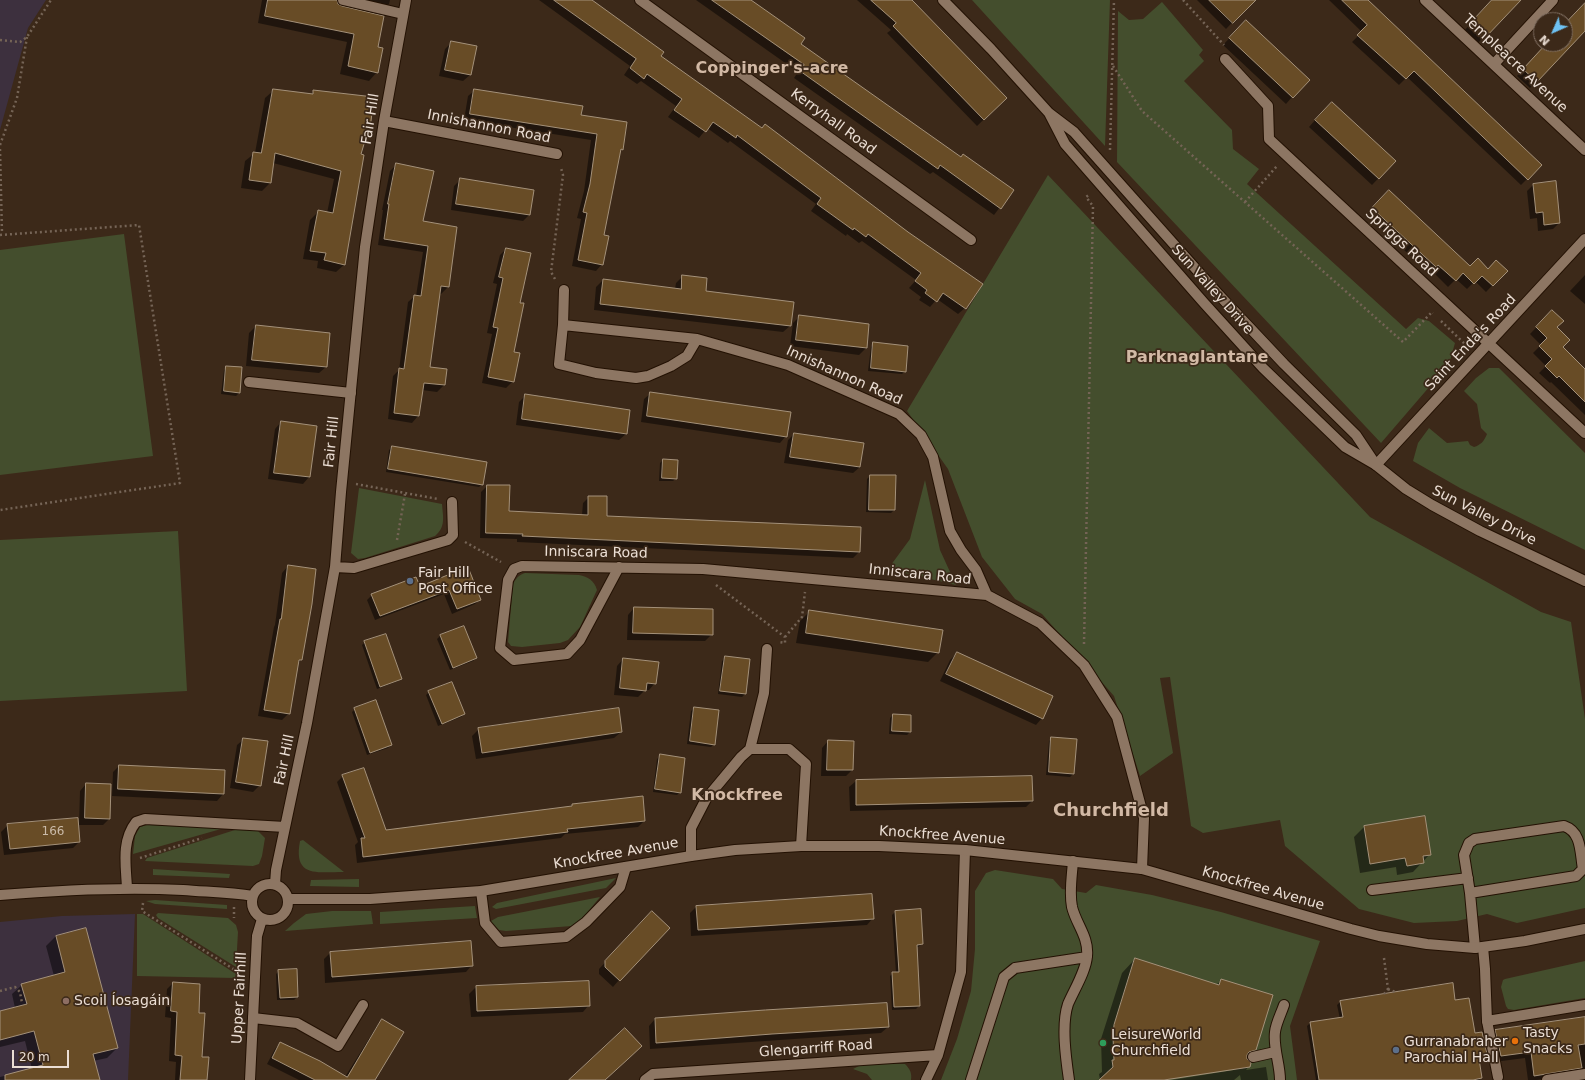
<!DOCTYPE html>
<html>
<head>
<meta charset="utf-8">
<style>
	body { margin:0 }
	#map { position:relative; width:1585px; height:1080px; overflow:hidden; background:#3c2919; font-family:"DejaVu Sans",sans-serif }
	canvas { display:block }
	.north { position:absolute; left:1533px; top:12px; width:40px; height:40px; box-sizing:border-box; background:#3c2919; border:1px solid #827164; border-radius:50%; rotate:225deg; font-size:11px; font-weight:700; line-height:16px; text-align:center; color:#ebded4 }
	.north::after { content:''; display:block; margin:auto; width:14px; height:18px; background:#6ec2f3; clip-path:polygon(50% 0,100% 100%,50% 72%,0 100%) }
	.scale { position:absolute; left:12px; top:1050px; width:57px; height:18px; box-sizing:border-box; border:2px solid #ebded4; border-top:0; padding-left:5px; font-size:12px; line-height:14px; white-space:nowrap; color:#ebded4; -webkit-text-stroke:3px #3c2919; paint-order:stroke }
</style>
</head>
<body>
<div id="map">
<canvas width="1585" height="1080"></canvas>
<div class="north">N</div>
<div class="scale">20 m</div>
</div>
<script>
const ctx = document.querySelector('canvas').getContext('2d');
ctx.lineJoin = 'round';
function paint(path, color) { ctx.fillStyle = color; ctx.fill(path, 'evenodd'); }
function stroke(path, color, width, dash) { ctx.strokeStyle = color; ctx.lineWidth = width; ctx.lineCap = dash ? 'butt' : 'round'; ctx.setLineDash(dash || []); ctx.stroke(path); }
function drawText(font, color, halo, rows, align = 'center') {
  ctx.font = font + ' "DejaVu Sans",sans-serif'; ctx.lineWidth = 3.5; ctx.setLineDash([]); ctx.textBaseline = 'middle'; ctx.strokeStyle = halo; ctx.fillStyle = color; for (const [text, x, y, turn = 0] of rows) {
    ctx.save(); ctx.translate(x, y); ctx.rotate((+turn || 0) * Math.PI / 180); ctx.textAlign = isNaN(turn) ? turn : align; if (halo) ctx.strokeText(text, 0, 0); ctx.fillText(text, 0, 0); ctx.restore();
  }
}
paint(new Path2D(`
	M0 0H46L28 28 0 130Z
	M135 914 128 1080H0V922L62 916Z`), '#3d303e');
paint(new Path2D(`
	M972 0H1110L1105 146Z
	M1162 2 1203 50 1199 55 1204 61 1184 81 1232 130 1233 149 1259 169 1247 184 1406 329 1418 318 1429 321 1455 343 1449 364 1381 443 1117 162 1118 11 1129 20 1143 19Z
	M1048 175 1370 517 1541 612 1571 622 1585 719V908L1517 923 1487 914 1457 921 1414 923 1359 909 1285 846 1280 820 1203 833 1191 826 1170 677 1160 678 1173 753 1140 776 1114 696 1042 614 1015 599 982 557 948 469 907 411Z
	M124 234 153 456 0 475V250Z
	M1489 368H1499L1585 453V550L1460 488 1413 461 1418 443 1429 428 1447 443 1468 441 1470 445 1474 447C1481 445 1484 441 1487 434L1481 428 1477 404 1464 391 1476 378Z
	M925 480 940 550 956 585 888 569 910 539Z
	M359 488 442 504C443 517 446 527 435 536L365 558 358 559 351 553Z
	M178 531 187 691 0 701V540Z
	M525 573 579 575C588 577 594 580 597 590L580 627 568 640 560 643 522 647 511 646 508 642 513 584C516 578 519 575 525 573Z
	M147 825 228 827 133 854 135 836 140 827Z
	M246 828 258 831 265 838 262 856 259 864 253 866 145 861 147 858 238 829Z
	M303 840 344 872C317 872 293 878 300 841Z
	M153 869 230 874 229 878 153 875Z
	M995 870 1053 879 1062 889 1086 893 1096 885 1152 895 1221 912 1320 941 1290 1026 1297 1080H941L957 1039 971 991 975 949V891L986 873Z
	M616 878 606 888 496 909 492 907 497 903Z
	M359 879V887L310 886 311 880Z
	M600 897 581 920 572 926 506 931 499 930 491 921 498 917Z
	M155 900 227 905V909L155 904 146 901Z
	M475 906 477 918 380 924V912Z
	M332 911H371L373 924 285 931 294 923 306 914Z
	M158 913 228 918 236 925 238 932 236 967 158 918 156 915Z
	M137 914H143L236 974 235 978 137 976Z
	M1585 961V998L1514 1010 1508 1009 1506 1006 1501 987 1503 980 1505 979Z
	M886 1063 905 1064C910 1069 912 1073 911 1080H872L867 1074 853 1069 861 1065Z`), '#444e2d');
paint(new Path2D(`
	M262 0H288L345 8 377 48V72L369 81 340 74 347 42 258 23Z
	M341 0H390L389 4 382 10Z
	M539 0H590L965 308 958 314 937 299 930 307 919 300 921 297 909 288 916 280 862 241 859 243 847 234 846 236 811 211 816 204 730 141 728 143 707 128 699 138 668 117 676 106 641 81 637 84 624 75 630 66Z
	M696 0H749L800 44 961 158 1013 190 994 215 933 172 930 174 794 78 798 72Z
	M857 0H911L1006 98 977 126 887 33 891 30Z
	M1197 0H1242L1248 6 1226 29Z
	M1329 0H1366L1541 165 1521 185 1407 77 1399 85 1352 42 1362 32Z
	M1493 0H1519L1476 45 1463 32Z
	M1585 4V30L1530 88 1517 76 1547 44H1565V25Z
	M1239 28 1292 97 1286 104 1223 45Z
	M452 42 470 75 463 81 439 76 445 49Z
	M274 90 310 95 314 91 360 155 345 264 336 272 317 268 318 261 303 259 310 220 319 211 327 213 334 179 273 163 270 183 262 191 241 188 245 161 255 153 265 98Z
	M475 90 580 116 622 149 619 152 603 236 602 264 596 271 572 266 581 219 577 218 584 191 591 140 464 120 468 96Z
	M1325 109 1394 162 1372 185 1309 127Z
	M397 164 421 222 456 228 448 287 441 294 439 293 429 368 446 370 444 385 437 392 422 390 418 416 412 423 388 419 393 376 399 370 408 302 415 296H416L423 252 378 245 383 210H382L390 171Z
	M461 179 529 215 523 221 451 210 454 186Z
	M1533 185 1559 223 1553 229 1538 231 1537 218 1530 219 1527 191Z
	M1382 198 1470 267 1506 271 1486 292 1475 281 1467 289 1456 279 1448 287 1431 270 1429 273 1366 215Z
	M506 249 519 303 513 353V381L506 388 482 383 492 334 487 333 497 284 493 283 500 255Z
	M1585 275V304L1570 291Z
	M683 276 705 292 790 326 783 332 594 310 596 287 603 280 675 289 676 283Z
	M1552 311 1562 347 1585 370V415L1551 382 1550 383 1539 373 1546 366 1533 353 1541 345 1530 334Z
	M800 316 868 325 866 348 859 355 790 346 793 323Z
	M256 326 329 334 326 367 319 373 246 366 249 333Z
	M874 344 905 371 902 374 868 371 871 347Z
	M227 367 239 393 236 396 221 394 224 370Z
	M651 393 786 436 780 443 641 422 644 399Z
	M526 395 626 434 619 440 516 425 519 402Z
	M281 422 316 427 309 477 303 484 268 479 275 429Z
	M794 434 860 467 853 473 784 463 788 440Z
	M392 447 482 484 479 487 386 472 389 450Z
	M663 460 676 478 673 481H659L660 463Z
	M870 476 894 510 891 513 866 512 867 479Z
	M487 486 508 512 582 515 583 503 589 497 606 517 859 552 853 558 517 542V539L480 538 481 492Z
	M288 566 301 660 297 664 289 713 282 720 258 716 274 627 275 625 282 573Z
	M467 568 480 599 475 604 452 614 444 594 375 620 367 600 372 595 419 588Z
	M634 608 712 634 705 641 627 640 628 615Z
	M810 611 938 652 928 662 796 643 800 621Z
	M463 627 476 658 473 661 450 670 437 639 440 636Z
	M365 642 401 678 398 681 377 689 362 645Z
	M957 653 1042 718 1036 725 940 681 950 660Z
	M725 658 749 660 745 694 742 697 718 694 722 661Z
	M623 659 655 683 649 690H645L638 697 614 695 617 666Z
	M429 692 464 714 461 717 438 726 426 695Z
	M694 708 714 744 711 747 687 744 691 711Z
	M355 709 391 745 388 748 367 755 352 712Z
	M893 715 910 732 907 735 889 734 890 718Z
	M479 729 621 732 614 738 476 759 472 736Z
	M1052 738 1073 774 1070 777 1046 775 1049 741Z
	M244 739 260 785 253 792 230 788 237 745Z
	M828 741 852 770 846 776H821L822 748Z
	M660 756 680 792 677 795 653 792 657 759Z
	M119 766 224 770 223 794 217 801 112 796 113 772Z
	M343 776 386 831 569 808 572 804 644 821 638 827 565 834 561 838 357 863 355 845 358 842 337 782Z
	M1032 777V801L1026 807 850 811 849 787 856 781Z
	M86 784 109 819 103 825H79L80 791Z
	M8 825 79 842 73 848 4 855 1 832Z
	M1364 827 1430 854 1413 872 1397 875 1396 867 1360 873 1354 837Z
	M696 907 873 918 867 925 691 936 690 913Z
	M895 912 922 944 918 947H916L919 1006 916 1009 892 1010 890 976 893 973H896L892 915Z
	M646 919 619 980 613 987 599 974V969Z
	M85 929 117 1048 107 1058 93 1061 99 1080H0V1077L32 1069 25 1041 0 1047V1012L15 1008 12 994 22 985 54 976 46 946 56 936Z
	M330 953 472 965 466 972 325 983 324 959Z
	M1135 959 1216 985 1222 980 1255 1049 1246 1058 1249 1066 1246 1070 1266 1067 1268 1080H1241L1240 1075 1234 1080H1172L1234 1070V1068L1159 1080H1100L1099 1074 1102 1072 1101 1039 1122 973Z
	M279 971 297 997 294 1000H277L276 974Z
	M588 982 589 1005 583 1012 471 1017 469 994 476 987Z
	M173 983 198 1014 201 1058 206 1080H175L176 1062 169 1061 171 1018 165 1017 167 989Z
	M1454 1001 1487 1058 1484 1061 1478 1062 1481 1078 1479 1080H1316L1307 1026 1310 1023 1340 1019 1337 1005 1340 1002Z
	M1585 1018V1072L1537 1080H1528L1525 1058 1494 1062 1490 1037 1496 1031Z
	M655 1019 888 1027 881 1033 650 1049 649 1026Z
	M383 1020 374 1080H299L267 1064 275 1049 280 1043 345 1077 377 1026Z`), '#0007');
const building = new Path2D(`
	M268 0H337L338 4 342 6 384 16 378 47 383 48 378 73 348 66 354 34 265 16Z
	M554 0H592L664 52 661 56 762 128 765 124 908 232 983 284 966 309 943 293 937 302 925 293 927 290 915 281 921 273 868 234 866 237 854 228 853 230 817 204 821 198 737 135 736 138 713 122 706 132 674 110 682 99 647 74 644 79 630 68 636 59Z
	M712 0H751L805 38 801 44 961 157 963 154 1014 190 1001 209 940 165 938 169 800 71 804 65Z
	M871 0H912L1007 98 984 120 893 26 896 23Z
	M1209 0H1256L1233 23Z
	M1342 0H1368L1542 165 1528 180 1414 71 1406 79 1357 35 1367 25Z
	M1492 0H1521L1484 39 1469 25Z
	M1585 3V31L1537 82 1523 69 1546 44H1565V24Z
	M1246 20 1310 80 1293 98 1229 38Z
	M451 41 477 46 471 75 445 70Z
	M273 89 313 94V90L374 97 371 121 361 154 364 155 345 265 324 260 326 253 310 251 318 210 333 213 341 171 275 153 271 183 249 180 253 152 261 153Z
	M474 89 583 106 581 115 627 122 623 150 621 149 604 235 609 236 603 265 578 260 587 213 583 212 590 184 597 134 470 114Z
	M1332 102 1396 161 1379 179 1315 120Z
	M396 163 434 171 423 221 457 227 449 287 441 286 430 367 447 369 445 385 424 383 419 416 394 413 399 368 404 369 414 295 421 296 428 246 384 239 389 204H388Z
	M460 178 534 190 530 215 456 204Z
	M1556 181 1560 223 1544 225 1543 212 1536 213 1533 184Z
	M1389 190 1470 266 1478 258 1488 269 1496 260 1508 271 1493 286 1482 276 1474 284 1463 273 1456 281 1438 265 1436 267 1372 208Z
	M506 248 531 253 520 303H524L514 352 520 353 514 382 488 377 498 328 493 327 503 278 499 277Z
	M682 275 707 278 706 291 794 302 791 326 600 304 603 279 681 289Z
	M1552 310 1564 321 1557 327 1570 340 1563 347 1585 369V402L1559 376 1557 378 1545 366 1552 359 1539 346 1547 338 1536 327Z
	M799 315 869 324 867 348 796 340Z
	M256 325 330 333 327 367 252 360Z
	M873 342 908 346 906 372 871 368Z
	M226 366 242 367 240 393 224 391Z
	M650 392 791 412 787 437 647 416Z
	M525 394 630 410 627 434 522 419Z
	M281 421 317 426 310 477 274 473Z
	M794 433 864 443 860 467 790 457Z
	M392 446 487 462 483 485 388 469Z
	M663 459 678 460 677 479 662 478Z
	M870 475H896L895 510H869Z
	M487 485H510L509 511 588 515V496H607V516L861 527 860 552 522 536 523 534 486 533Z
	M288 565 316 569 312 604 302 660H299L290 714 264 710 280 619H281Z
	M468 567 481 600 457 609 449 590 380 616 371 594 416 577 420 586Z
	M634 607 713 609V635L633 633Z
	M809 610 943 630 939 653 806 633Z
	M464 626 477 658 453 668 440 635Z
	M386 634 402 679 380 687 364 641Z
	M957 652 1053 696 1043 719 946 674Z
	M725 656 750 659 746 694 720 691Z
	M623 658 659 662 656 684 647 683 646 691 620 688Z
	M452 682 465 714 442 724 428 691Z
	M376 700 392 745 370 753 354 708Z
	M694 707 719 710 715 745 690 741Z
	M619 708 622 732 482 753 478 728Z
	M893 714 911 715V732L892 731Z
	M1051 737 1077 739 1074 774 1049 772Z
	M243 738 268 741 261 786 236 782Z
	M828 740 854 741 853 770H827Z
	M660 754 685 758 681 793 655 789Z
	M119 765 225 770 224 794 118 789Z
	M364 768 386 830 572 806V804L643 796 645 821 567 829 568 832 363 857 361 838H365L342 775Z
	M1032 776 1033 801 856 805V780Z
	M86 783 111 784 110 819 85 818Z
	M1425 816 1431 855 1423 856 1424 863 1407 866 1405 858 1370 864 1364 826Z
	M78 818 80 842 10 849 7 824Z
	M872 894 874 919 698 930 696 906Z
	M921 909 923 944 917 945 920 1006 894 1007 892 972H899L895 911Z
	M652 911 670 928 620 981 605 967V961Z
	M86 928 118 1048 93 1054 100 1080H5V1075L43 1065 34 1031 0 1040V1011L27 1004 21 984 65 972 56 936Z
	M471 941 473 966 332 977 330 952Z
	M1135 958 1219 985 1221 979 1273 995 1256 1050 1249 1052 1247 1055V1059L1251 1063 1250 1067 1164 1080H1099L1113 1067 1112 1060H1114L1113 1037 1114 1025Z
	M297 969 298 997 280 998 278 970Z
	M589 981 590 1006 477 1011 476 986Z
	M173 982 200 984 199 1013H205L202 1057H209L207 1080H180L182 1056 175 1055 177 1012 171 1011Z
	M1453 983 1455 1000 1469 998 1475 1033 1482 1032 1488 1058 1479 1059 1482 1078 1473 1080H1319L1310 1022 1343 1017 1340 1001Z
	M887 1003 889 1027 772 1034 656 1043 655 1018 765 1010Z
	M1585 1017V1044L1578 1045 1582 1068 1534 1076 1531 1052 1501 1056 1495 1030Z
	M382 1019 404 1032 375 1080H315L272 1058 280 1042 320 1061 347 1077Z
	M625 1028 642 1046 628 1059 605 1080H569Z`);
paint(building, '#684c26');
stroke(building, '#a4917a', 1);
const service = new Path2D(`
	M343 0 403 14
	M249 382 351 393
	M1372 890 1468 878
	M1470 893 1576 876 1583 869C1580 853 1582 832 1564 826L1475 839 1469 843 1464 855 1470 893 1475 948
	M1487 1021 1498 1077
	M1253 1057 1275 1052
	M971 1080 1004 977 1015 968 1087 957
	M1069 1080C1066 1059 1061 1025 1068 1004 1074 990 1086 971 1087 956 1089 937 1076 924 1072 907 1069 892 1072 876 1073 861
	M1280 1080C1280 1064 1273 1048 1275 1032 1276 1023 1281 1014 1284 1005`);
const minor = new Path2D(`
	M640 0 971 240
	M1425 0 1585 150
	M1225 59 1268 106 1269 139 1585 433
	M1494 64 1553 0
	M384 121 557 154
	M564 290 563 325 697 339 788 365 899 414 921 435 933 457 950 531 961 550 976 570 987 595
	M563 325 559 364 596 373 636 378 648 376 671 366 687 356 697 339
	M1376 465 1585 239
	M335 567 354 568 448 540 453 535 452 502
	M619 567 580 640 567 654 514 660 500 648 508 580 514 569 522 566 703 569 987 595 1040 623 1084 665 1117 717 1144 818 1142 869
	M750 749 764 693 767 649
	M691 856V828L706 799 741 757 750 749H789L806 764 801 846
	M275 884 276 870 307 723 335 567 341 492 365 247 384 121 406 0
	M127 888C126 866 121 841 136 822L145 819 285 827
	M481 891 485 923 501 942 566 937 586 922 620 887 626 867
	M1483 947 1485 969 1487 1021 1585 1005
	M253 1018 297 1023 338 1046 363 1005
	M645 1080 653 1074 938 1055
	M926 1080 938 1055 961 972 965 850
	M1547 1080 1585 1074`);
const tertiary = new Path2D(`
	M943 0 991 49 1049 113 1074 132 1219 295 1284 364 1356 435 1374 462
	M1049 113 1065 144 1204 303 1263 368 1345 447 1376 465 1406 489 1432 505 1480 531 1585 581
	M252 902a18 18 0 1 1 36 0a18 18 0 1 1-36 0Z
	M0 895C61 890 122 887 183 890 206 892 229 892 253 896
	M288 899H370L481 891 691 856 735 850 801 846H879L965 850 1142 869 1351 929 1379 936 1427 944 1475 948 1525 941 1585 929
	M250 1080 257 936 262 919`);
stroke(service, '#231103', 12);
stroke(minor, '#231103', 12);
stroke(tertiary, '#231103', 12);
stroke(new Path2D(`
	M1183 0 1224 45
	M0 40 20 42 27 37 51 0
	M1113 66 1142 111 1403 342 1432 312 1433 313
	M0 145 17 98 27 37
	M0 149 2 234
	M1110 150 1114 0
	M1245 202 1277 166
	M0 235 139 225 180 483 0 510
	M555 279 551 272 563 175 561 168
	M1441 321 1468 347
	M356 484 438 499
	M397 540 405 494
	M465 542 501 562
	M716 585 785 637V643L779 642
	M785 637 802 617 805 592
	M1084 644 1093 206 1086 197 1090 194
	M140 858 202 838
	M143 903 142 911 238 972
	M234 907V918
	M1384 958 1388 989
	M1388 989 1395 992
	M0 991 15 987 20 992 22 1003
	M1384 994 1388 989`), '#756456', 2.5, [2, 3]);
stroke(service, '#8d7663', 10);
stroke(minor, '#8d7663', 10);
stroke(tertiary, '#8d7663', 10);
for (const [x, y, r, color] of [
	[410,581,4,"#5c6f8a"],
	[66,1001,4,"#8d6e63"],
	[1515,1041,4,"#e8710a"],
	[1103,1043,4,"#2e9e5b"],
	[1396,1050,4,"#5c6f8a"]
]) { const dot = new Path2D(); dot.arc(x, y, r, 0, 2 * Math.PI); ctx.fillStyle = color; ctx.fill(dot); stroke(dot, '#3c2919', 1.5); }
drawText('12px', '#cabaa8', null, [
	["166",53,832]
]);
drawText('14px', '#ebded4', '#3c2919', [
	["Templeacre Avenue",1515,64,43],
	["Fair Hill",371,119,-81],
	["Kerryhall Road",833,122,36],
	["Innishannon Road",489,127,11],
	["Spriggs Road",1401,243,43],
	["Sun Valley Drive",1212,290,48],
	["Saint Enda's Road",1471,343,-47],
	["Innishannon Road",844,376,24],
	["Fair Hill",332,442,-84],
	["Sun Valley Drive",1484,516,27],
	["Inniscara Road",596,553,1],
	["Inniscara Road",920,575,6],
	["Fair Hill",285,760,-78],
	["Knockfree Avenue",942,836,4],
	["Knockfree Avenue",616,854,-10],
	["Knockfree Avenue",1263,889,16],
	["Upper Fairhill",240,998,-87],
	["Glengarriff Road",816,1049,-4]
]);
drawText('14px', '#ebded4', '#3c2919', [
	["Fair Hill",418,573],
	["Post Office",418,589],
	["Scoil Íosagáin",74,1001],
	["Tasty",1523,1033],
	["Snacks",1523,1049],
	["LeisureWorld",1111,1035],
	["Churchfield",1111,1051],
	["Gurranabraher",1404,1042],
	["Parochial Hall",1404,1058]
], 'left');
drawText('bold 16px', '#d2b9a5', '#3c2919', [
	["Coppinger's-acre",772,69],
	["Parknaglantane",1197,358],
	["Knockfree",737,796]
]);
drawText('bold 18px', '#d2b9a5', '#3c2919', [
	["Churchfield",1111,811]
]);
</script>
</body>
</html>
